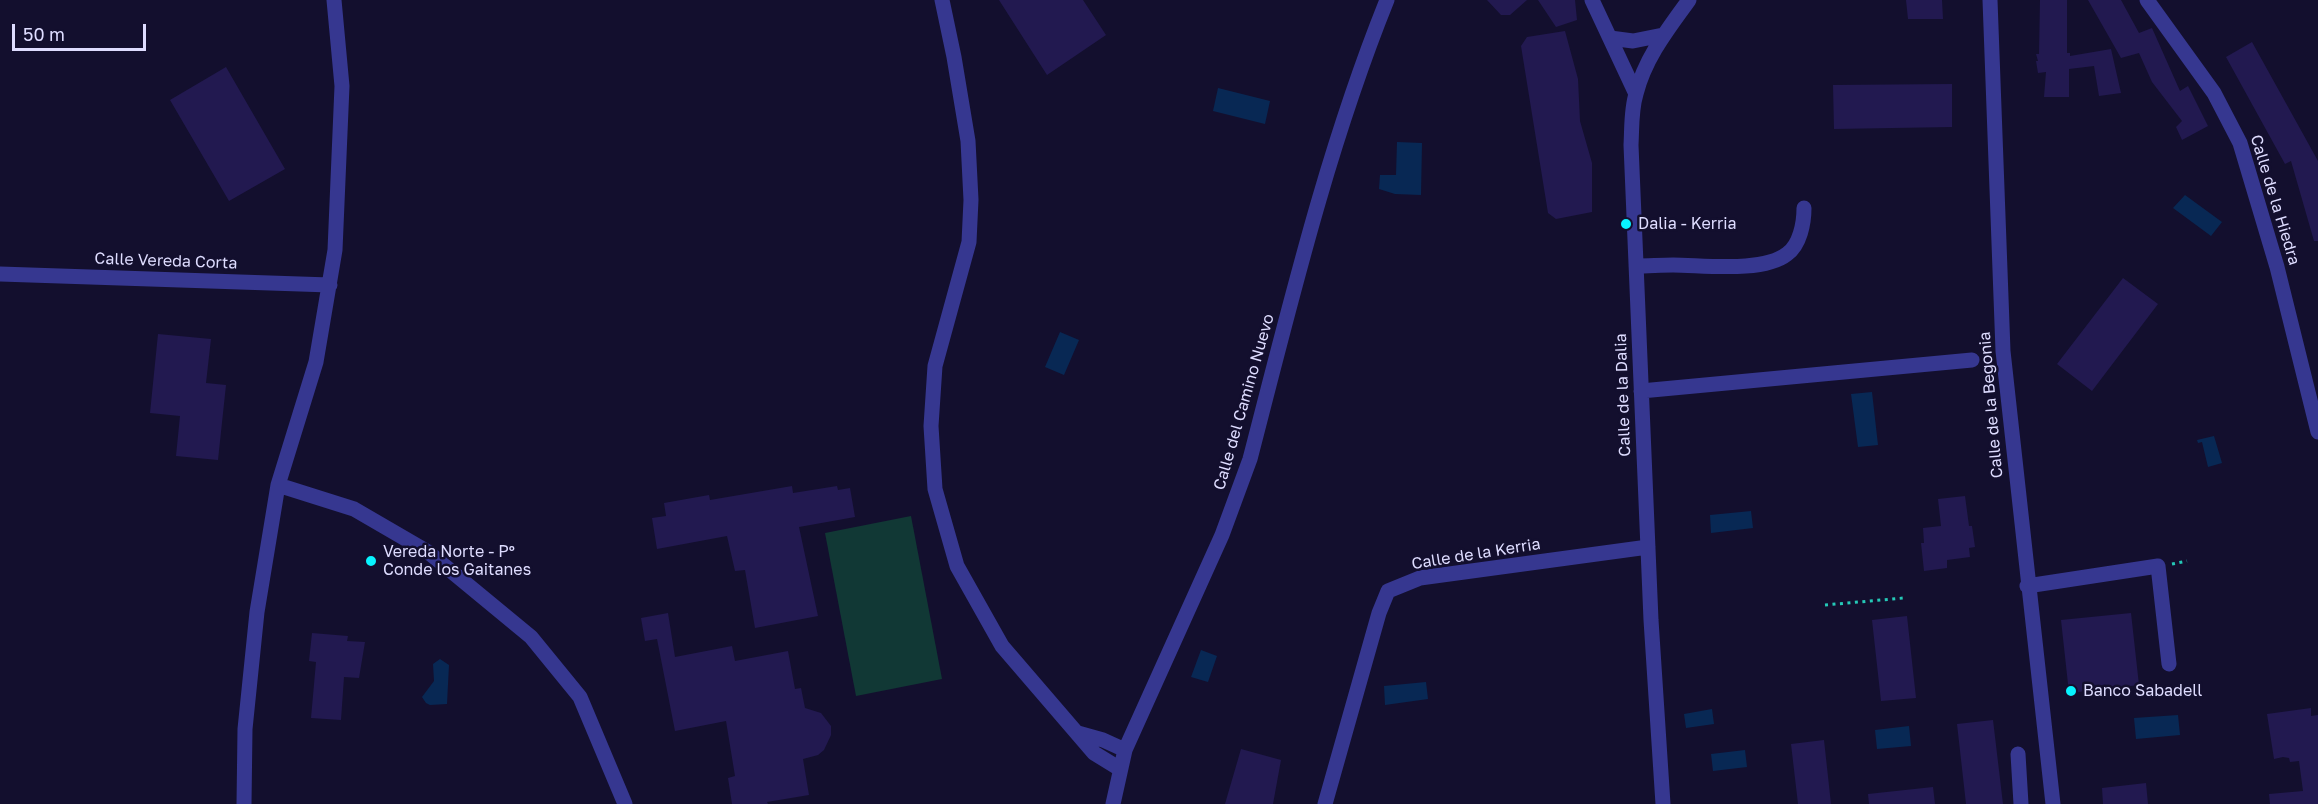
<!DOCTYPE html>
<html>
<head>
<meta charset="utf-8">
<style>
	body { margin:0 }
	#map { position:relative; width:2318px; height:804px; overflow:hidden; background:#130f2e; font-family:"Golos Text",sans-serif }
	canvas { display:block }
	.scale { position:absolute; left:12px; top:24px; width:134px; height:27px; box-sizing:border-box; border:3px solid #dedcff; border-top:0; padding-left:8px; font-size:18px; line-height:21px; white-space:nowrap; color:#dedcff; -webkit-text-stroke:4px #130f2e; paint-order:stroke }
</style>
</head>
<body>
<div id="map">
<canvas width="2318" height="804"></canvas>
<div class="scale">50 m</div>
</div>
<script>
const ctx = document.querySelector('canvas').getContext('2d');
ctx.lineJoin = 'round';
function paint(path, color) { ctx.fillStyle = color; ctx.fill(path, 'evenodd'); }
function stroke(path, color, width, dash) { ctx.strokeStyle = color; ctx.lineWidth = width; ctx.lineCap = dash ? 'butt' : 'round'; ctx.setLineDash(dash || []); ctx.stroke(path); }
function drawText(font, color, halo, rows, align = 'center') {
  ctx.font = font + ' "Golos Text",sans-serif'; ctx.lineWidth = 5; ctx.setLineDash([]); ctx.textBaseline = 'middle'; ctx.strokeStyle = halo; ctx.fillStyle = color; for (const [text, x, y, turn = 0] of rows) {
    ctx.save(); ctx.translate(x, y); ctx.rotate((+turn || 0) * Math.PI / 180); ctx.textAlign = isNaN(turn) ? turn : align; if (halo) ctx.strokeText(text, 0, 0); ctx.fillText(text, 0, 0); ctx.restore();
  }
}
paint(new Path2D(`
	M911 516 942 679 856 696 825 533Z`), '#113835');
paint(new Path2D(`
	M1218 88 1270 101 1265 124 1213 111Z
	M1397 142 1422 143 1421 195 1395 194 1379 189 1380 175H1396Z
	M2185 195 2222 222 2211 236 2173 208Z
	M1060 332 1079 340 1064 375 1045 367Z
	M1872 392 1878 445 1858 447 1851 394Z
	M2214 436 2222 463 2208 467 2202 442 2198 443 2197 440Z
	M1751 511 1753 528 1711 533 1710 515Z
	M1201 650 1217 656 1208 682 1191 677Z
	M440 659 449 665 447 704 430 705 426 703 422 697 434 681 433 664Z
	M1426 682 1428 699 1385 705 1384 686Z
	M1712 709 1714 724 1686 728 1684 714Z
	M2178 715 2180 735 2136 739 2134 718Z
	M1909 726 1911 746 1877 749 1875 730Z
	M1745 750 1747 767 1713 771 1711 754Z`), '#082854');
paint(new Path2D(`
	M999 0H1083L1106 35 1047 75Z
	M1487 0H1527L1510 15H1501Z
	M1538 0H1575L1577 20 1556 27Z
	M1906 0H1942L1943 19H1908Z
	M2040 0H2067V53H2070V56L2111 49 2121 93 2099 96 2094 66 2069 69V97H2044L2046 72 2038 73 2036 61H2038L2036 54H2039Z
	M2088 0H2121L2139 33 2152 28 2180 91 2188 86 2208 126 2182 140 2176 127 2182 121 2152 82 2139 53 2121 58Z
	M1565 31 1578 79 1580 121 1592 163V212L1556 219 1548 213 1521 46 1527 37Z
	M2252 42 2318 161V241H2314L2291 161 2285 164 2226 57Z
	M226 67 285 169 229 201 170 100Z
	M1952 84V127L1834 129 1833 85Z
	M2123 278 2158 304 2092 391 2057 364Z
	M158 334 211 339 206 383 226 385 218 460 176 456 180 416 150 413Z
	M792 486 793 493 837 486 838 490 850 488 855 517 799 527 818 616 755 628 745 570 735 571 727 536 657 549 652 518 666 516 664 503 709 495 710 500Z
	M1965 496 1969 526H1972L1975 547 1969 548 1970 557 1947 560V568L1924 571 1921 543H1924L1923 528 1941 526 1938 499Z
	M668 613 675 657 732 646 735 661 788 651 795 689 801 688 805 708 821 713 831 726V735L824 750 818 755 803 759 809 795 767 802 768 804H732L728 778 735 776 726 721 675 731 657 639 645 641 641 618Z
	M2131 613 2139 685 2069 693 2061 620Z
	M1907 616 1916 698 1881 701 1872 620Z
	M312 633 348 636 347 641 365 642 359 678 344 677 341 720 311 718 316 662 309 661Z
	M2311 708V716L2318 715V804H2270L2269 794 2303 791 2299 761 2290 762 2289 758 2283 757 2274 759 2267 714Z
	M1993 720 2003 804H1966L1957 724Z
	M1824 740 1831 804H1798L1791 744Z
	M1241 749 1281 760 1273 804H1225Z
	M2146 783 2148 804H2103L2102 788Z
	M1933 787 1935 804H1869L1868 794Z`), '#221950');
stroke(new Path2D(`
	M2172 564 2187 561
	M1825 605 1904 598`), '#25c9b7', 3, [3, 4.5]);
stroke(new Path2D(`
	M942 0 954 57 968 141 971 200 969 242 935 366 931 426 935 489 957 566 1002 646 1094 753 1120 769
	M1592 0 1636 94
	M1990 0 2003 351 2053 804
	M2147 0 2214 93 2240 143 2277 267 2318 432
	M1610 38 1633 41 1663 35
	M1636 266C1648 266 1661 265 1673 265 1703 265 1763 273 1787 254 1800 245 1804 223 1804 208
	M0 274 330 285
	M1641 391 1972 360
	M278 485 354 509 428 552 531 637 580 697 625 804
	M2027 586 2158 566 2169 664
	M1078 733 1103 740 1125 750
	M2018 754 2021 804
	M244 804 245 729 257 612 278 485 316 362 335 250 342 86 334 0
	M1113 804 1125 750 1222 535 1250 459C1290 305 1327 149 1387 0
	M1325 804 1379 613 1388 591 1420 578 1648 547
	M1663 804 1651 620 1631 145C1632 128 1631 110 1636 94 1645 58 1668 29 1689 0`), '#363790', 15);
for (const [x, y, r, color] of [
	[1626,224,6,"#08f3ff"],
	[371,561,6,"#08f3ff"],
	[2071,691,6,"#08f3ff"]
]) { const dot = new Path2D(); dot.arc(x, y, r, 0, 2 * Math.PI); ctx.fillStyle = color; ctx.fill(dot); stroke(dot, '#130f2e', 2); }
drawText('16px', '#dedcff', '#130f2e', [
	["Calle de la Hiedra",2275,200,73],
	["Calle Vereda Corta",166,261,2],
	["Calle de la Dalia",1623,395,-92],
	["Calle del Camino Nuevo",1244,402,-74],
	["Calle de la Begonia",1991,405,-95],
	["Calle de la Kerria",1476,554,-9]
]);
drawText('16px', '#dedcff', '#130f2e', [
	["Dalia - Kerria",1638,224],
	["Vereda Norte - Pº",383,552],
	["Conde los Gaitanes",383,570],
	["Banco Sabadell",2083,691]
], 'left');
</script>
</body>
</html>
